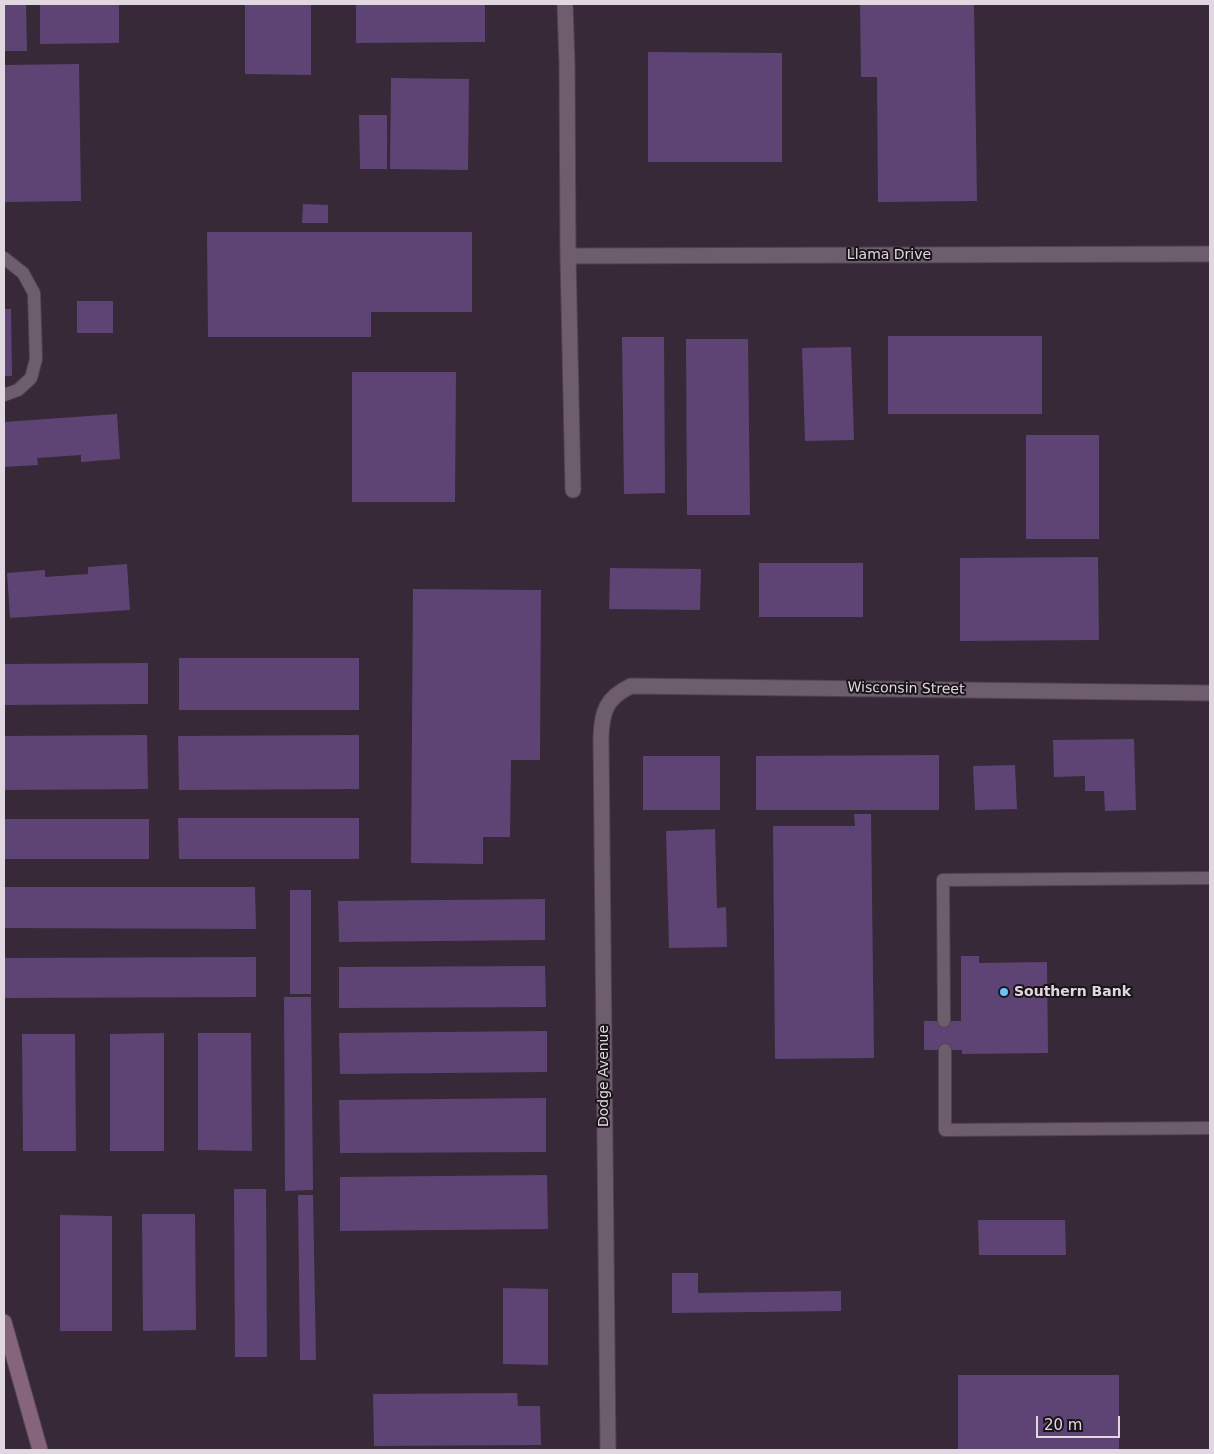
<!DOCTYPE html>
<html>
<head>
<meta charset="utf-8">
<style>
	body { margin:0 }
	#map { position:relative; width:1214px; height:1454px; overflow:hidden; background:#372937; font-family:"DejaVu Sans",sans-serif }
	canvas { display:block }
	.frame { position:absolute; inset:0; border:5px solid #e1d7e0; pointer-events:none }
	.scale { position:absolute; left:1036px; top:1416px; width:84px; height:22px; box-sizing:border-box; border:2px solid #e1d7e0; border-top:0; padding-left:6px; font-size:15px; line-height:18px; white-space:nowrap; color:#e1d7e0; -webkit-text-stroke:4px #1a141a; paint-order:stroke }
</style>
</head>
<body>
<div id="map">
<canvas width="1214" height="1454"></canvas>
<div class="frame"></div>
<div class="scale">20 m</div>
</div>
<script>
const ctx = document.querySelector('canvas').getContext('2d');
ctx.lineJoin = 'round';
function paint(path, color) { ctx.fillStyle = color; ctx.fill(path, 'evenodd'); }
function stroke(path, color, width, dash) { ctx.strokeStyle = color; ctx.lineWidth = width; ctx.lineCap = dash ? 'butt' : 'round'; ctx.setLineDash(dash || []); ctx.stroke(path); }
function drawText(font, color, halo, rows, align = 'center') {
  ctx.font = font + ' "DejaVu Sans",sans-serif'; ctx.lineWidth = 4; ctx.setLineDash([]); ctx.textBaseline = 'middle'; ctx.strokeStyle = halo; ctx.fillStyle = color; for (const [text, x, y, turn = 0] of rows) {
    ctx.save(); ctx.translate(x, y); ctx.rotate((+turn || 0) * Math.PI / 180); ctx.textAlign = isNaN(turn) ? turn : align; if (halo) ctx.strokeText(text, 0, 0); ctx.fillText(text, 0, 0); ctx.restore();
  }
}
paint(new Path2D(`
	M4 4H26L27 51H4Z
	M40 4H119V43L40 44Z
	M245 4H311V75L245 74Z
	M356 4H485V42L356 43Z
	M860 4H974L977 201 878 202 877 77H861Z
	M648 52 782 53V162H648Z
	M79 64 81 201 4 202V65Z
	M391 78 469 79 468 170 390 169Z
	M359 115H387V169H360Z
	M303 204 328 205V223H302Z
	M207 232H472V312H371V337H208Z
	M77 301H113V333H77Z
	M4 309H11L12 376H4Z
	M888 336H1042V414H888Z
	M622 337H664L665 493 624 494Z
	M686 339H748L750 515H687Z
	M851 347 854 440 805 441 802 348Z
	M352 372H456L455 502H352Z
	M117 414 120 459 81 462V455L37 458 38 465 4 467V422Z
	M1026 435H1099V539H1026Z
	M1098 557 1099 640 960 641V558Z
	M759 563H863V617H759Z
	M127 564 130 610 10 618 7 573 45 570V577L88 574V567Z
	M610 568 701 569 700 610 609 609Z
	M413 589 541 590 540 760H511L510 837H483V864L411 863Z
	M179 658H359V710H179Z
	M148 663V704L4 705V664Z
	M147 735 148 789 4 790V736Z
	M359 735V789L179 790 178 736Z
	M1134 739 1136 810 1105 811 1104 791H1085V776L1054 777 1053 740Z
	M939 755V810H756V756Z
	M643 756H720V810H643Z
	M1015 765 1017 809 975 810 973 766Z
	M854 814H871L874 1058 775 1059 773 826H855Z
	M178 818H359V859H179Z
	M4 819H149V859H4Z
	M715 829 717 908 726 907 727 947 669 948 666 831Z
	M4 887H255L256 929 4 928Z
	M290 890H311V994H290Z
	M545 899V940L339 942 338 901Z
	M961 956H979V963L1047 962 1048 1053 962 1054V1050H924V1021H961Z
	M256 957V997L4 998V958Z
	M545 966 546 1007 339 1008V967Z
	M284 997H311L313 1190 285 1191Z
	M547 1031V1072L340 1074 339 1033Z
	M164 1033V1151H110V1034Z
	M198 1033H251L252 1151 198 1150Z
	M22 1034H75L76 1151H23Z
	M546 1098V1152L340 1153 339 1100Z
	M547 1175 548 1229 340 1231V1177Z
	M234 1189H266L267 1357H235Z
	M298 1195H313L316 1360H300Z
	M142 1214H195L196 1330 143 1331Z
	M60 1215 112 1216V1331H60Z
	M978 1220H1065L1066 1255H979Z
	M672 1273H698V1293L841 1291V1311L672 1313Z
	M503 1288 548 1289V1365L503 1364Z
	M958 1375H1119V1450H958Z
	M517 1393 518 1406H540L541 1445 374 1446 373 1394Z`), '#5e4474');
const lane = new Path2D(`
	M4 258 23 273 34 293 36 359 31 378 18 390 4 395
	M944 1021 943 880 1210 878
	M945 1050V1130L1210 1128`);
const street = new Path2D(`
	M565 4 567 64 568 256 1210 254
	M568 256 573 490
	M608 1450 601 737C602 711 606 698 631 686L1210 693`);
const secondary = new Path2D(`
	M4 1322 40 1450`);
stroke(lane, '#514450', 14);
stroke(street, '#514450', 17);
stroke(secondary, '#514450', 17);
stroke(lane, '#6e5d6d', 12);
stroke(street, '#6e5d6d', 15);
stroke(secondary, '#86647c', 15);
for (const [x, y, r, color] of [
	[1004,992,5,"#6dc2f3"]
]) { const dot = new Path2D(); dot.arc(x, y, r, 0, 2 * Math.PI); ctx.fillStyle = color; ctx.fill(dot); stroke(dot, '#1a141a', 2); }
drawText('14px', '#e1d7e0', '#1a141a', [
	["Llama Drive",889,255],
	["Wisconsin Street",906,689,1],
	["Dodge Avenue",604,1076,-90]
]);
drawText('bold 14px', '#e1d7e0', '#1a141a', [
	["Southern Bank",1014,992]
], 'left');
</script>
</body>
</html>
